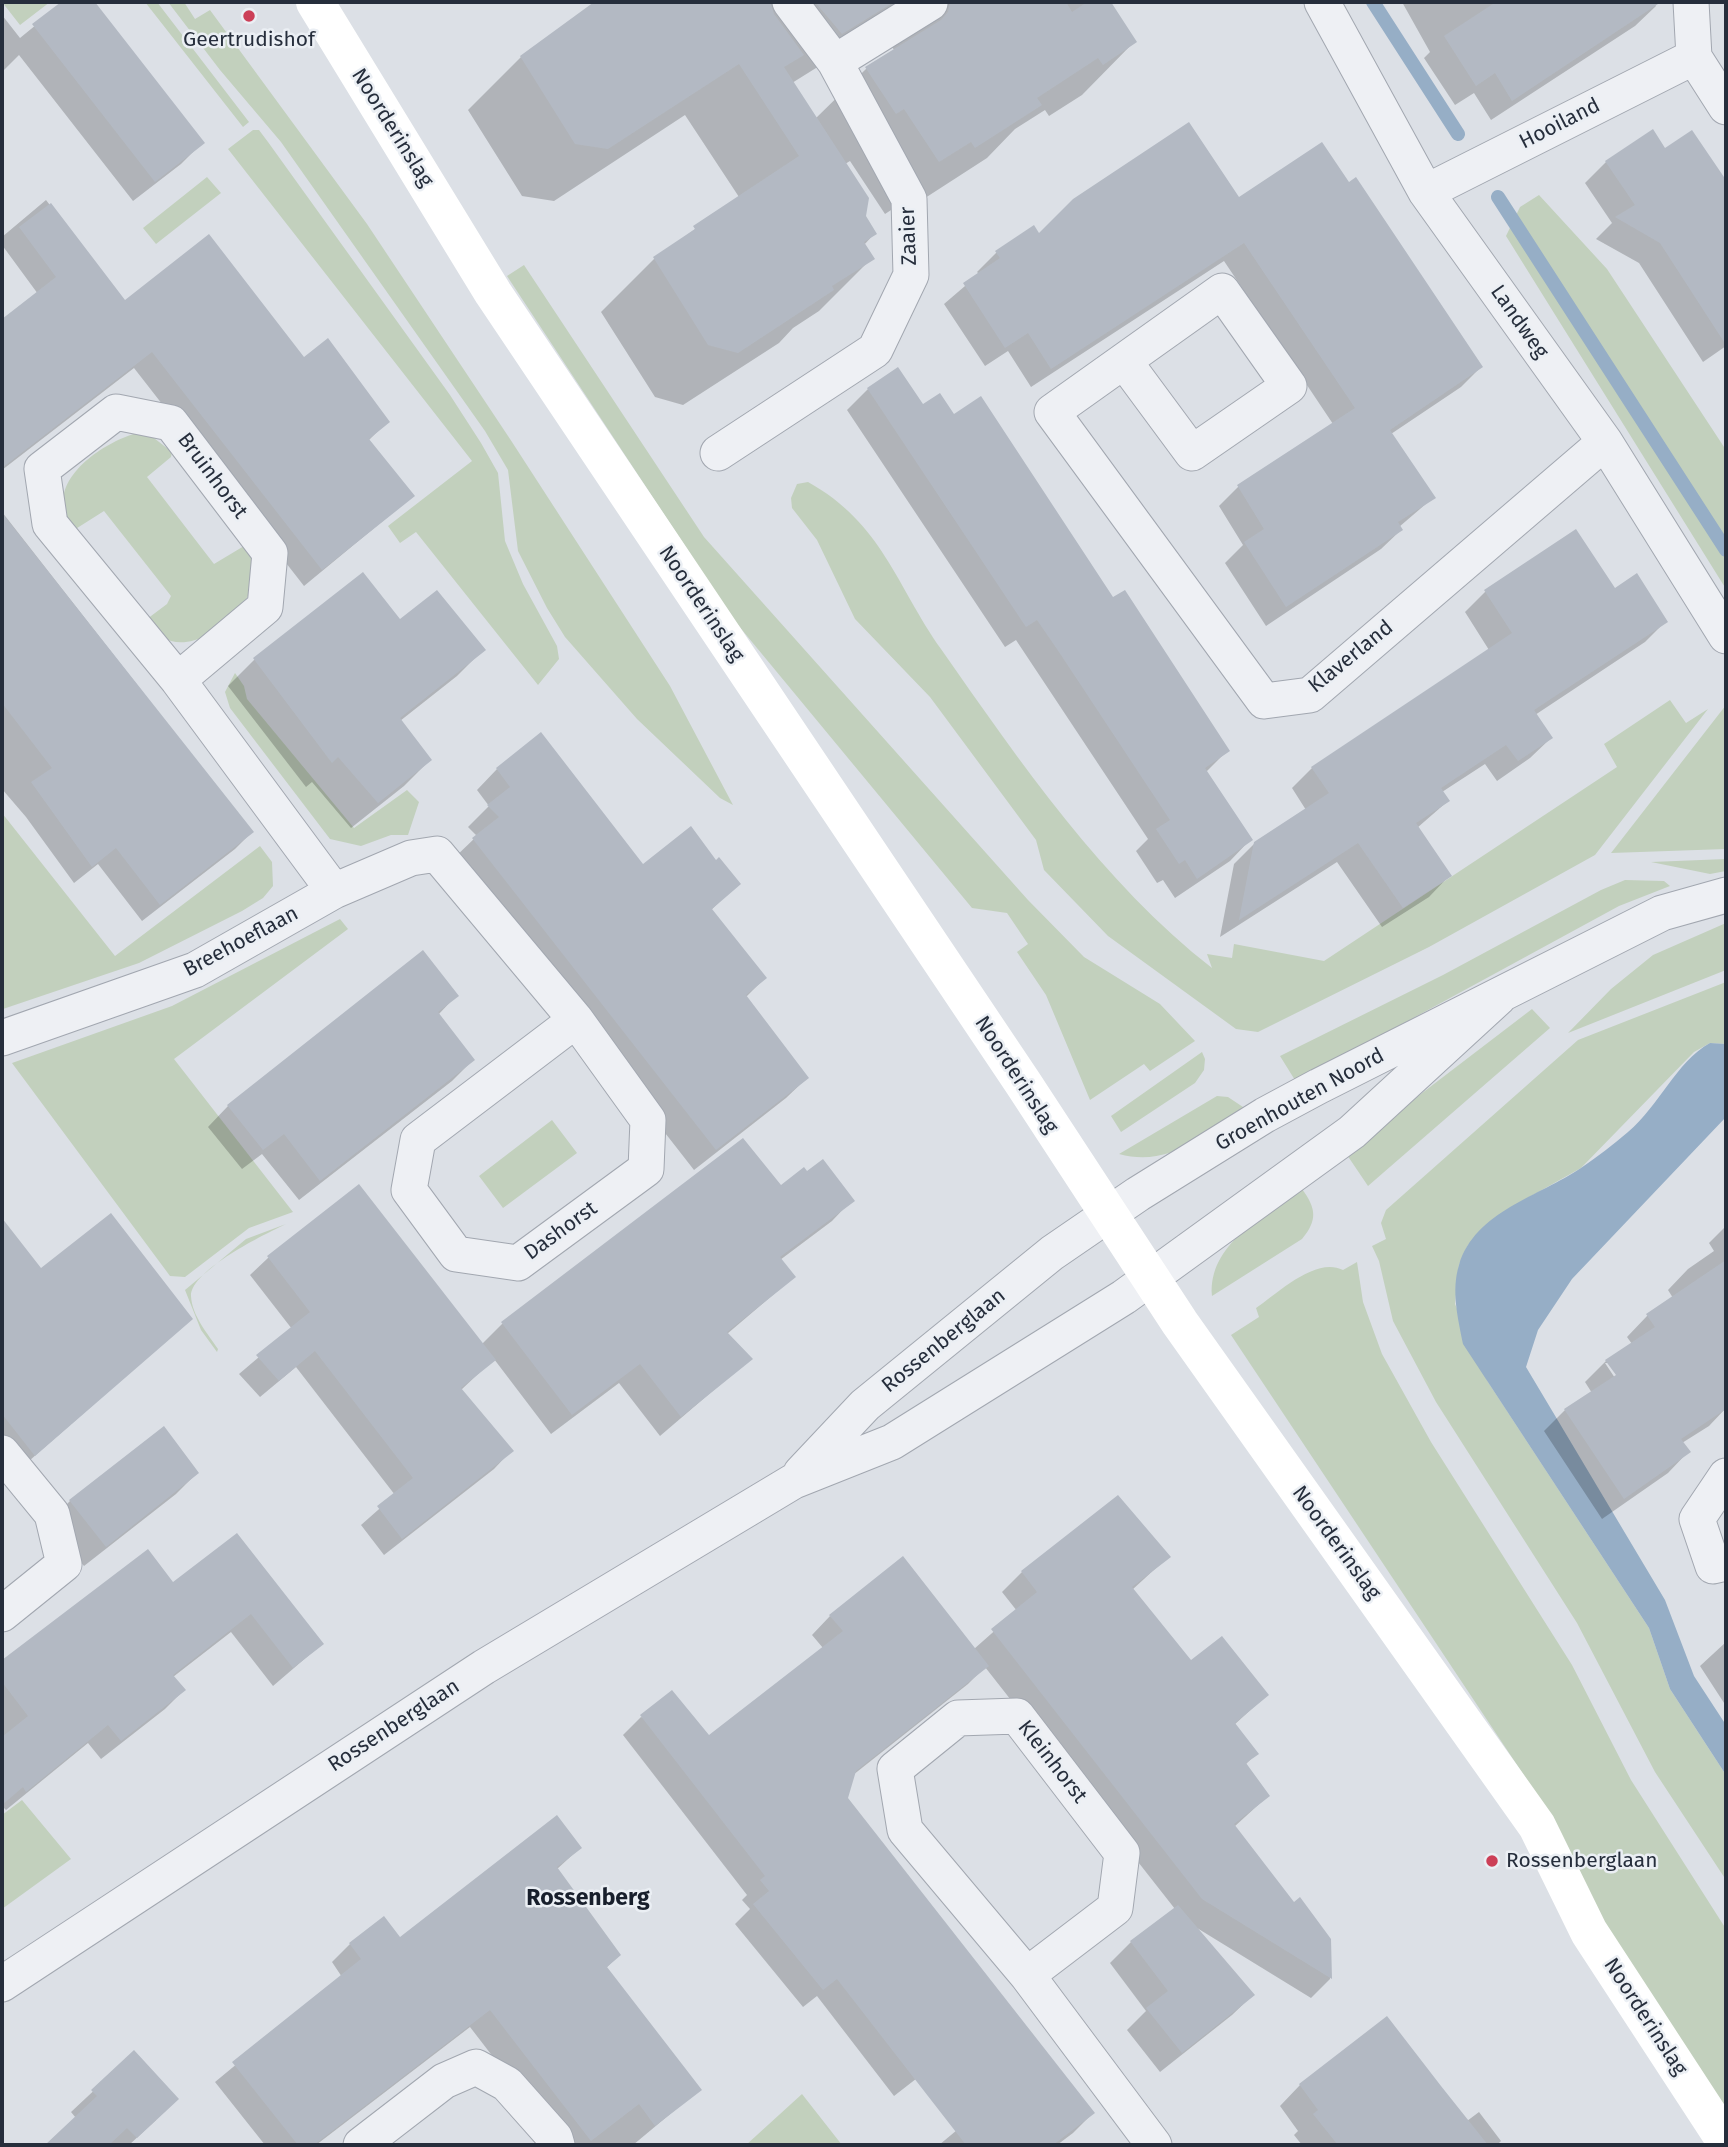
<!DOCTYPE html>
<html>
<head>
<meta charset="utf-8">
<style>
	body { margin:0 }
	#map { position:relative; width:1728px; height:2147px; overflow:hidden; background:#dce0e6; font-family:"Fira Sans",sans-serif }
	canvas { display:block }
	.frame { position:absolute; inset:0; border:4px solid #262e3c; pointer-events:none }
</style>
</head>
<body>
<div id="map">
<canvas width="1728" height="2147"></canvas>
<div class="frame"></div>
</div>
<script>
const ctx = document.querySelector('canvas').getContext('2d');
ctx.lineJoin = 'round';
function paint(path, color) { ctx.fillStyle = color; ctx.fill(path, 'evenodd'); }
function stroke(path, color, width, dash) { ctx.strokeStyle = color; ctx.lineWidth = width; ctx.lineCap = dash ? 'butt' : 'round'; ctx.setLineDash(dash || []); ctx.stroke(path); }
function drawText(font, color, halo, rows, align = 'center') {
  ctx.font = font + ' "Fira Sans",sans-serif'; ctx.lineWidth = 5; ctx.setLineDash([]); ctx.textBaseline = 'middle'; ctx.strokeStyle = halo; ctx.fillStyle = color; for (const [text, x, y, turn = 0] of rows) {
    ctx.save(); ctx.translate(x, y); ctx.rotate((+turn || 0) * Math.PI / 180); ctx.textAlign = isNaN(turn) ? turn : align; if (halo) ctx.strokeText(text, 0, 0); ctx.fillText(text, 0, 0); ctx.restore();
  }
}
paint(new Path2D(`
	M2 2H50L20 25Z
	M145 2H157L249 122 243 127Z
	M168 2H184L195 19 210 10 367 224 512 442 670 686 733 805 720 798 637 719 565 637 547 608 518 551 508 470 485 431 281 142 220 70Z
	M253 130H259L268 142 450 395 481 443 498 473 505 541 523 584 557 646 559 659 538 685 416 532 400 543 388 526 472 461 228 149Z
	M207 177 221 193 156 244 143 228Z
	M1539 195 1607 269 1726 450V589L1506 236 1520 207Z
	M524 265 704 537 1028 900 1084 957 1160 1004 1195 1041 1150 1071 1144 1064 1090 1100 1046 995 1017 952 1028 944 1007 913 972 908 733 619 507 276Z
	M137 433 150 435 172 452 171 457 147 477 214 564 244 546C248 551 254 559 255 565 260 602 207 651 171 641 162 638 154 626 147 619L167 604 171 596 104 511 74 530C69 522 64 514 63 505 61 470 108 441 137 433Z
	M808 482C882 523 896 585 941 649 1020 762 1103 883 1212 968L1207 954 1232 958 1234 944 1324 961 1617 767 1604 744 1670 700 1686 723 1708 709 1595 855 1429 947 1258 1032 1236 1029 1108 936 1044 870 1036 840 930 697 855 619 817 540 792 508 791 498 797 484Z
	M235 673 244 686 247 699 354 828 407 790 419 802 408 835H391L361 846 330 839 230 708 225 692Z
	M1726 705V849L1611 853Z
	M2 813 115 956 260 846 272 862 273 886 263 898 242 911 139 963 3 1009Z
	M1726 859V871L1710 874 1651 862Z
	M1625 880 1664 881 1670 886 1619 906 1360 1047 1298 1085 1280 1056 1443 975 1601 890Z
	M340 919 348 929 174 1059 293 1212 249 1228 185 1277 170 1276 12 1063 172 1006Z
	M1726 923V970L1568 1033 1611 989 1653 955Z
	M1726 982V1044L1710 1043 1694 1052 1581 1168 1517 1204 1468 1245 1459 1265 1455 1304 1488 1382 1649 1628 1670 1689 1726 1775V1880L1655 1772 1577 1623 1436 1402 1393 1321 1379 1261 1372 1246 1386 1239 1381 1223 1386 1210 1578 1040Z
	M1532 1009 1550 1028 1368 1186 1345 1152Z
	M1202 1052 1205 1059 1204 1070 1195 1083 1121 1132 1111 1116Z
	M1217 1096 1228 1097 1246 1109C1206 1134 1169 1168 1119 1154Z
	M552 1120 577 1153 503 1208 479 1176Z
	M1299 1189H1302C1316 1208 1318 1220 1302 1239L1212 1296C1208 1244 1263 1218 1299 1189Z
	M286 1224C265 1234 191 1270 191 1296 192 1316 208 1334 218 1349L217 1352 201 1330 185 1290 246 1239Z
	M1357 1262 1363 1302 1382 1354 1431 1442 1572 1665 1631 1780 1726 1929V2117L1619 1957 1527 1780 1231 1335 1259 1317 1256 1308C1278 1293 1316 1256 1343 1270Z
	M22 1800 71 1859 2 1909V1815Z
	M802 2094 842 2145H746Z`), '#c2d0bd');
paint(new Path2D(`
	M1710 1043 1726 1044V1117L1572 1279 1538 1330 1526 1367 1665 1600 1694 1676 1726 1725V1775L1670 1689 1649 1628 1463 1344C1458 1318 1451 1291 1459 1265 1475 1211 1540 1196 1581 1168 1597 1157 1613 1145 1628 1132 1659 1106 1676 1062 1710 1043Z`), '#96aec6');
paint(new Path2D(`
	M64 2H93L202 143 181 164 133 201 19 55 2 72V15L20 38Z
	M598 2H1109L1135 41 1082 95 1049 116 1045 110 1015 129 987 158 922 200 917 193 885 214 850 161 845 164 864 216 875 233 864 245 872 258 819 311 793 328 779 343 683 405 655 397 601 312 654 259 739 197 685 115 554 201 522 196 468 110 521 57ZM864 38H887L894 50 866 69 815 119 792 83Z
	M1402 2H1653L1656 6 1635 26 1491 120 1474 93 1455 105 1424 58 1430 52Z
	M1692 132 1726 185V346L1703 362 1639 263 1596 239 1612 223 1585 183 1606 162 1664 151Z
	M1238 199 1481 367 1461 387 1391 434 1434 497 1399 527 1401 530 1381 549 1266 626 1225 563 1243 545 1219 506 1238 487 1333 424 1224 261 1031 387 1008 351 985 366 944 304 979 274 977 272 997 252 1038 235Z
	M46 200 125 303 304 359 388 421 368 441 413 496 304 586 134 368 2 470V322L38 294 2 245V237Z
	M868 389 954 416 1113 600 1228 750 1206 772 1250 840 1230 861 1175 898 1163 880 1157 883 1136 851 1148 839 1016 640 1005 647 847 410Z
	M2 512 252 832 235 849 142 921 98 864 74 883 26 817 2 789Z
	M1576 532 1614 590 1665 622 1645 642 1535 715 1551 738 1530 758 1497 781 1485 764 1442 792 1448 801 1417 828 1449 876 1429 897 1382 927 1337 862 1220 937 1234 864 1255 843 1306 810 1292 788 1312 768 1489 650 1465 612 1485 592Z
	M363 575 399 621 483 650 457 676 400 721 430 760 404 786 351 828 312 782 306 787 228 686 254 660Z
	M497 769 643 866 738 884 711 910 765 978 746 997 807 1078 786 1098 694 1170 452 860 477 836 468 827 489 806 477 790Z
	M456 996 438 1015 473 1060 452 1081 299 1200 262 1154 242 1169 208 1127 228 1106Z
	M359 1186 482 1344 502 1324 781 1187 852 1200 832 1221 780 1260 794 1277 727 1334 750 1359 660 1436 619 1383 551 1434 494 1359 461 1390 511 1451 494 1469 384 1555 361 1525 395 1495 296 1367 260 1397 239 1374 292 1329 250 1275 268 1258Z
	M2 1221 41 1271 191 1319 13 1475 2 1460Z
	M1726 1226V1408L1709 1426 1682 1443 1688 1452 1668 1473 1602 1519 1544 1431 1565 1410 1592 1393 1585 1382 1606 1361 1632 1344 1627 1337 1647 1316 1673 1298 1668 1290 1688 1269 1714 1251 1709 1243ZM1605 1363H1610L1622 1382 1619 1384Z
	M163 1429 197 1473 176 1494 84 1566 49 1522 70 1501Z
	M237 1535 322 1644 273 1686 231 1632 173 1677 184 1690 165 1709 101 1759 88 1743 6 1810 2 1806V1662L148 1552 173 1585Z
	M1168 1557 1132 1590 1191 1663 1267 1695 1234 1725 1256 1754 1245 1765 1268 1796 1234 1827 1294 1904 1329 1940 1330 1979 1311 1998 1197 1928 1253 1995 1232 2015 1160 2072 1127 2030 1146 2011 1110 1963 1131 1942 1175 1909 985 1667 968 1684 853 1775 846 1798 988 2023 894 2096 817 1996 803 2007 735 1924 750 1909 742 1900 747 1895 623 1735 641 1717 709 1737 823 1648 812 1635 830 1616 974 1649 1017 1611 1002 1592 1022 1572Z
	M1726 1642V1706L1700 1666Z
	M580 1848 556 1870 619 1955 606 1968 699 2090 633 2145H561L470 2027 316 2145H265L215 2082 342 1977 332 1962 350 1944 399 1940Z
	M1386 2019 1467 2121 1479 2112 1501 2141 1497 2145H1302L1294 2135 1298 2131 1280 2106 1300 2085Z
	M134 2053 156 2120 129 2145H47L76 2118 71 2112Z
	M1047 2055 1093 2113 1073 2133 1057 2145H939Z`), '#0003');
stroke(new Path2D(`
	M1373 2 1458 134
	M1498 197 1726 550`), '#96aec6', 14);
paint(new Path2D(`
	M61 2H95L205 143 155 182 32 24Z
	M594 2H770L774 14 804 55 784 67 869 198 866 216 877 234 864 242 875 259 832 286 834 290 738 353 708 345 653 257 695 229 693 226 799 156 739 64 608 149 575 144 520 56Z
	M815 2H894L842 34Z
	M950 2H1066L1072 12 1087 2H1111L1137 42 1103 65 1098 58 1037 98 1042 105 975 148 971 142 939 162 904 109 896 114 865 67 941 20 948 12Z
	M1496 2H1661L1512 101 1495 73 1476 86 1444 36Z
	M1189 122 1239 197 1322 142 1349 182 1356 177 1483 367 1390 430 1436 498 1398 522 1403 530 1286 607 1244 542 1264 529 1237 485 1355 408 1244 243 1051 369 1028 333 1005 348 963 283 1000 258 995 251 1034 225 1039 233 1073 199Z
	M1653 129 1665 148 1692 130 1726 180V345L1660 243 1615 217 1635 205 1605 161Z
	M51 203 125 300 209 234 304 357 328 338 390 422 369 439 415 496 322 570 152 352 2 468V319L56 277 19 227Z
	M898 367 923 404 940 393 954 414 981 396 1113 597 1125 590 1230 751 1205 768 1253 840 1197 879 1185 860 1179 864 1156 829 1170 820 1059 652 1037 620 1026 627 867 388Z
	M2 513 254 832 160 905 116 848 92 867 31 782 52 768 2 703Z
	M1576 529 1615 588 1637 573 1668 622 1534 710 1553 738 1518 761 1506 745 1441 788 1450 801 1416 823 1452 876 1403 908 1358 843 1239 920 1254 842 1329 793 1311 767 1512 633 1484 590Z
	M363 572 400 619 437 590 486 650 400 718 432 760 378 803 338 757 332 763 253 658Z
	M541 732 643 864 691 826 716 860 719 857 741 884 712 909 767 978 746 995 809 1078 716 1150 472 838 499 817 487 805 510 787 496 768Z
	M423 950 459 996 438 1012 475 1060 320 1181 284 1134 263 1150 227 1105Z
	M743 1138 781 1185 804 1167 807 1171 823 1159 855 1201 780 1257 796 1277 727 1332 753 1359 681 1417 640 1364 572 1415 501 1322Z
	M359 1184 496 1360 461 1388 514 1451 402 1539 377 1506 413 1478 315 1351 279 1381 256 1355 310 1312 267 1256Z
	M111 1213 193 1319 35 1456 2 1414V1218L41 1268Z
	M1726 1260V1409L1681 1439 1691 1452 1624 1499 1564 1409 1616 1375 1605 1360 1655 1327 1646 1314Z
	M164 1426 199 1473 106 1547 69 1500Z
	M1118 1495 1171 1557 1132 1587 1191 1660 1222 1636 1269 1695 1235 1723 1259 1754 1246 1763 1270 1796 1234 1824 1294 1902 1300 1897 1331 1939 1332 1979 1202 1899 991 1629 1037 1592 1021 1571Z
	M237 1533 324 1644 293 1668 251 1614 173 1675 186 1690 121 1741 108 1725 26 1792 23 1787 2 1805V1737L28 1716 2 1682V1660L148 1549 173 1582Z
	M903 1556 989 1666 856 1771 848 1798 1095 2113 1053 2145H966L837 1979 823 1990 753 1904 769 1891 760 1880 765 1876 640 1715 672 1690 709 1735 843 1631 829 1615Z
	M557 1815 582 1848 557 1867 621 1955 607 1967 702 2090 655 2126 639 2104 591 2141 490 2010 314 2145H298L232 2062 361 1959 349 1943 384 1916 400 1937Z
	M1178 1905 1255 1995 1182 2053 1146 2008 1168 1991 1130 1941Z
	M1387 2016 1441 2086 1488 2145H1338L1313 2114 1318 2110 1299 2084Z
	M134 2050 179 2099 137 2138 127 2128 109 2145H45L97 2096 91 2090Z`), '#b3b9c3');
const minor = new Path2D(`
	M1322 2 1426 192 1605 442 1726 636
	M1691 2 1694 57 1726 107
	M835 62 930 3
	M1426 192 1694 57
	M1124 361 1192 453 1289 386 1222 291 1052 412 1264 701 1310 695 1605 442
	M718 453 875 350 911 275 909 199 835 62 790 2
	M178 680 265 607 270 553 171 423 116 412 42 469 50 524 178 680 334 891
	M2 1038 195 970 334 891 411 858 437 854 576 1020 418 1140 409 1190 456 1254 518 1263 646 1169 648 1120 576 1020
	M2 1453 52 1514 64 1564 2 1614
	M801 1473 865 1405 1052 1253 1138 1194 1265 1115 1319 1086 1662 913 1726 895
	M1726 1476 1697 1519 1713 1566 1726 1563
	M1027 1975 1115 1908 1122 1853 1017 1716 958 1718 895 1769 905 1830 1027 1975 1154 2145
	M2 1984 484 1667 794 1481 892 1442 1124 1297 1352 1132 1499 997
	M361 2145 444 2081 476 2067 507 2084 555 2138 557 2145`);
stroke(minor, '#a2a7b0', 37);
stroke(minor, '#eef0f4', 35);
stroke(new Path2D(`
	M315 2 493 293 1023 1083 1180 1323 1537 1826 1589 1932 1726 2142`), '#fff', 38);
for (const [x, y, r, color] of [
	[249,16,7,"#cc3f57"],
	[1492,1861,7,"#cc3f57"]
]) { const dot = new Path2D(); dot.arc(x, y, r, 0, 2 * Math.PI); ctx.fillStyle = color; ctx.fill(dot); stroke(dot, '#ebeff4', 2.5); }
drawText('21px', '#262e3c', '#ebeff4', [
	["Geertrudishof",249,40],
	["Rossenberglaan",1506,1861,"left"]
]);
drawText('21px', '#262e3c', '#ebeff4', [
	["Hooiland",1560,124,-27],
	["Noorderinslag",392,128,58],
	["Zaaier",909,236,-92],
	["Landweg",1519,322,55],
	["Bruinhorst",212,476,53],
	["Noorderinslag",701,604,56],
	["Klaverland",1351,657,-39],
	["Breehoeflaan",241,942,-28],
	["Noorderinslag",1016,1075,57],
	["Groenhouten Noord",1300,1100,-29],
	["Dashorst",561,1231,-36],
	["Rossenberglaan",944,1341,-39],
	["Noorderinslag",1336,1543,54],
	["Rossenberglaan",394,1726,-33],
	["Kleinhorst",1052,1762,52],
	["Noorderinslag",1645,2017,57]
]);
drawText('bold 23px', '#181f2c', '#ebeff4', [
	["Rossenberg",588,1899]
]);
</script>
</body>
</html>
